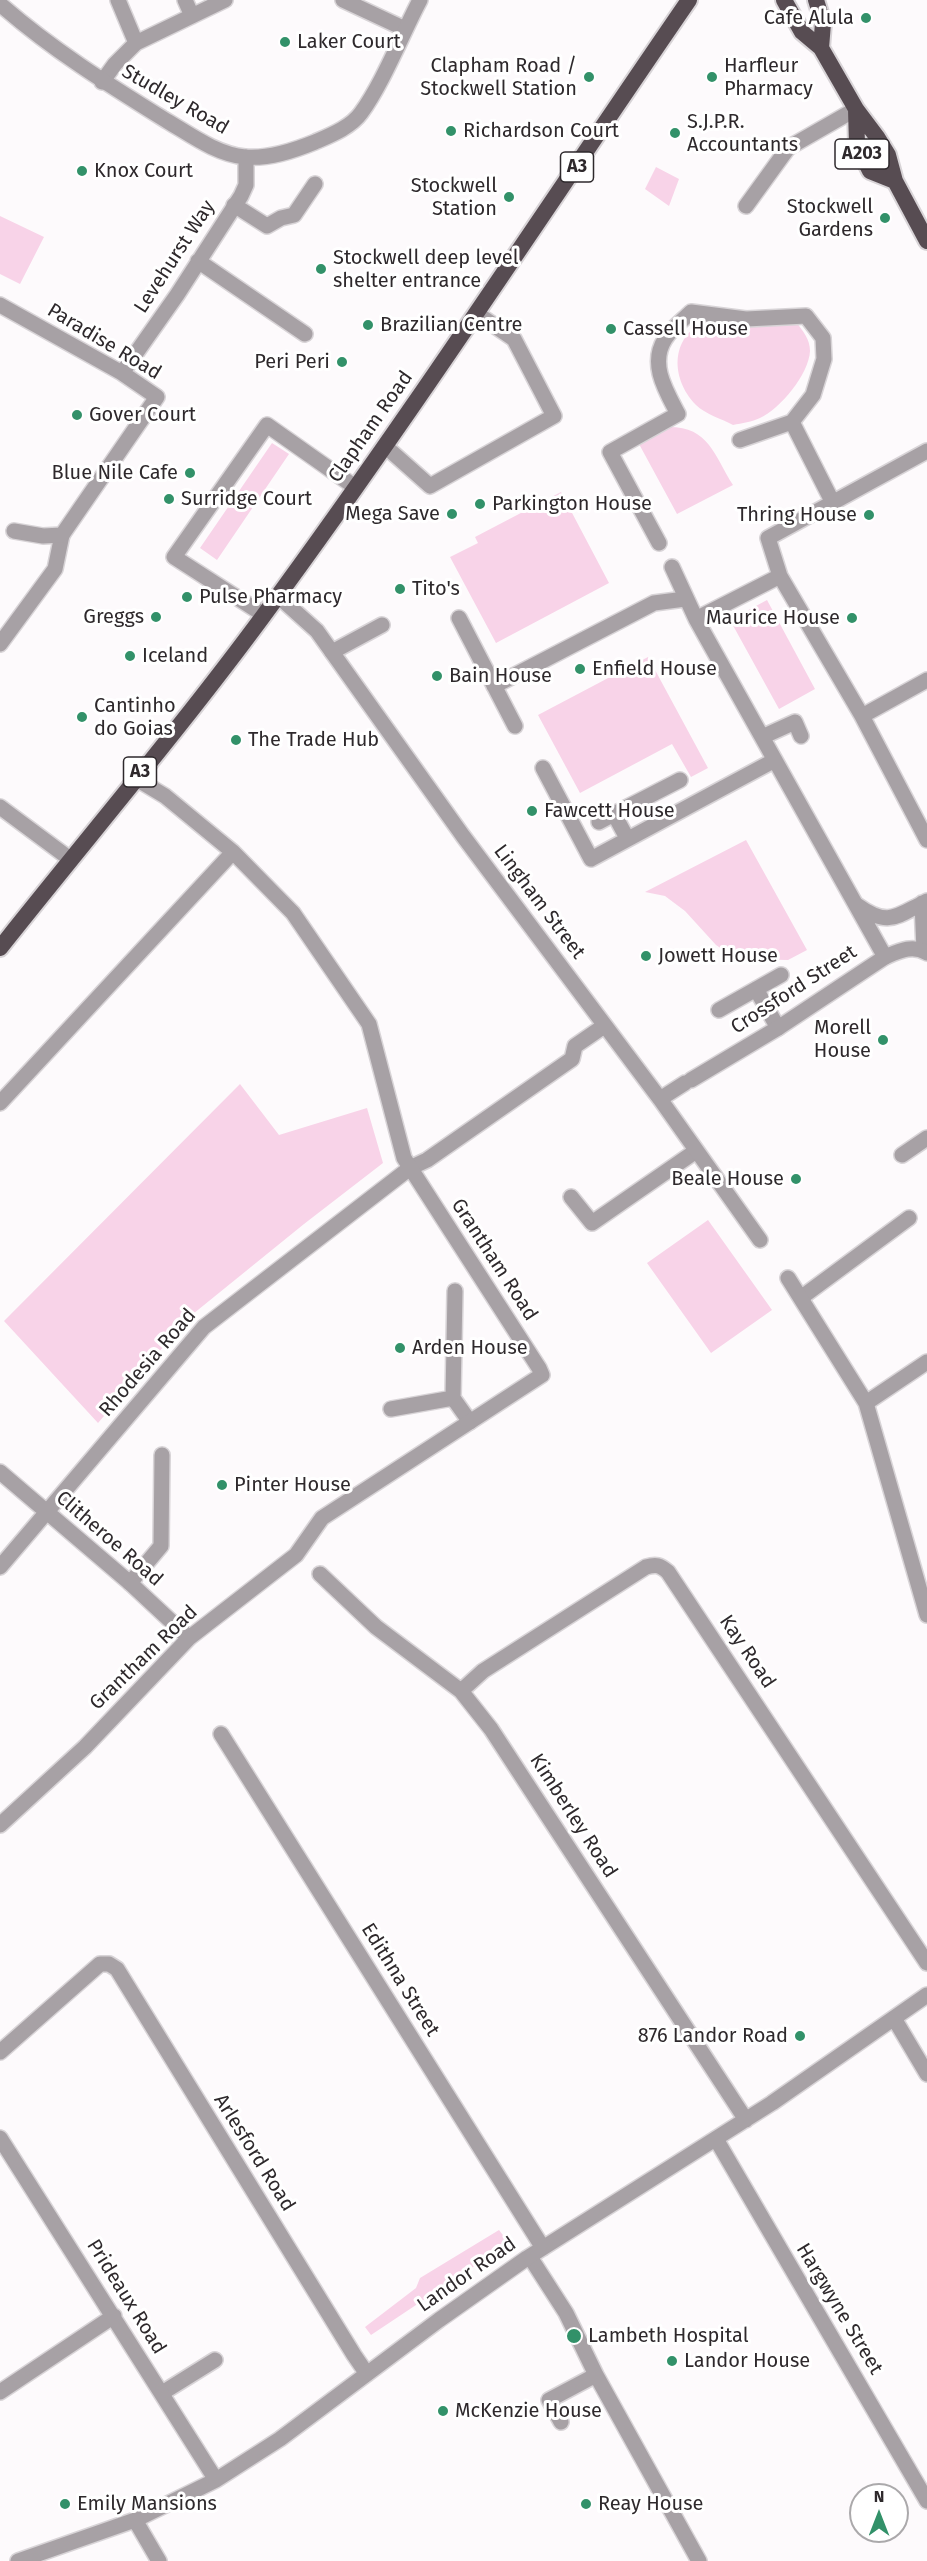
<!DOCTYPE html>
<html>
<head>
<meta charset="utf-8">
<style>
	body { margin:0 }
	#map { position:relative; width:927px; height:2561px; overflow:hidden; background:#fdfafc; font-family:"Fira Sans",sans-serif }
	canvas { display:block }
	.north { position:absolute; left:849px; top:2483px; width:60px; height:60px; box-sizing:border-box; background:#fff; border:2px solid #aba9ab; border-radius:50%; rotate:0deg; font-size:16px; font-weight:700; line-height:24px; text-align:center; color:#2e292c }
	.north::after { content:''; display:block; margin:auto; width:21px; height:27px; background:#329169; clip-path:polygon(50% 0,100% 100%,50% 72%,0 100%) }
</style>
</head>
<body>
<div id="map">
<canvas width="927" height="2561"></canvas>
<div class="north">N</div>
</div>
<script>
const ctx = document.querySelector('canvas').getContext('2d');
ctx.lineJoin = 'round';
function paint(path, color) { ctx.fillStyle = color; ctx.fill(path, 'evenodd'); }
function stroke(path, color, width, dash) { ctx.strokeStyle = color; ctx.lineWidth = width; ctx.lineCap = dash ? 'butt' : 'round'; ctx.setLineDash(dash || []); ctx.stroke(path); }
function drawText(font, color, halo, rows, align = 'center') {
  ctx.font = font + ' "Fira Sans",sans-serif'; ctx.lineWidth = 6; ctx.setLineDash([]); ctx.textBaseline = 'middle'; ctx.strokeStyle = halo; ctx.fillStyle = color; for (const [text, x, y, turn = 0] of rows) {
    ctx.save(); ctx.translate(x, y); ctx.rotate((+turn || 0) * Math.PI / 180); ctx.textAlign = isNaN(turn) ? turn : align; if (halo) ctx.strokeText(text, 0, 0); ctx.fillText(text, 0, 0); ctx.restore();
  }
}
paint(new Path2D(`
	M656 167 679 179 669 206 645 189Z
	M0 216 44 237 20 284 0 274Z
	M711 319 796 322C803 331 810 339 810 351 809 374 780 409 760 418 752 422 742 423 733 425 722 419 705 414 696 405 669 377 670 333 711 319Z
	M669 427C709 427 714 455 733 485L677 514 639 444Z
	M272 443 289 454 217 560 200 548Z
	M561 492 609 583 496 643 450 557 478 543 475 537Z
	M767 600 815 689 779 709 730 620Z
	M648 657 708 768 691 777 672 744 580 793 538 715Z
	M746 840 807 950 788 960 737 959 716 945 685 911 665 896 645 892Z
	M240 1084 279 1135 367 1108 383 1163 304 1224 188 1318 98 1423 4 1321Z
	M708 1220 772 1310 711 1353 647 1263Z
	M499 2230 509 2243 371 2335 365 2327 416 2288 420 2278Z`), '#f8d3e8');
const service = new Path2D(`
	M118 0 136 43
	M185 0 192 16
	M343 0 405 29
	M102 82 115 64 136 43 225 0
	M234 205 267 226 281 218 294 215 315 184
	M746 206 788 148 856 109
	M792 422 833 503
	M385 446 430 486 554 416 514 339 476 313
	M927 451 768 538 780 576 862 716 927 840
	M659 543 610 452 678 414C666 391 649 364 665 339 671 329 683 320 691 312L746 319 806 316 823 338 824 359 813 395 792 422 740 440
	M672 567 696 619 885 957
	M264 615 174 557 267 425 355 487
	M459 618 515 726
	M696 619 780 576
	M0 644 55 569 62 535
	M332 652 382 625
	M494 686 654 603 685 599
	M862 716 927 680
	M762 737 795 722 801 736
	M543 768 591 859 775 760
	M0 807 70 859
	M599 822 614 814
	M627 838 614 814 680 780
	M922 903 924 950
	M857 905C889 928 896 916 927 901
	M756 989 778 1028
	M719 1010 781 975
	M902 1155 927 1138
	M410 1168 427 1160 572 1059 575 1046 604 1026
	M571 1197 592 1223 696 1151
	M802 1297 909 1218
	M453 1398 455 1291
	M391 1409 453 1398 470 1422
	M130 1583 161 1546 162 1455
	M530 2257 566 2313 596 2375 699 2561
	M162 2393 215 2360
	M561 2422 549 2400 596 2375`);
const minor = new Path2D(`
	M0 4C51 49 109 85 167 121 191 135 216 154 245 157 269 159 293 151 315 142 331 135 351 127 361 113 383 83 402 34 420 0
	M198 261 305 334
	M0 305 122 373 157 397 62 535 43 536 14 531
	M122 373 177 295 241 196 246 185V157
	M278 596 317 631 463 836 660 1099 760 1240
	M691 1080 778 1028 885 957C899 951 913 944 927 953
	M660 1099 685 1083
	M0 1103 233 852
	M788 1278 866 1403 927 1615
	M866 1403 927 1362
	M0 1472 130 1583 189 1638
	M0 1567 204 1327 410 1168
	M320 1574 376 1627 461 1691 491 1729 746 2120
	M461 1691 483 1671 646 1567C656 1564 660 1565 668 1572L927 1963
	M221 1734 543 2248
	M0 1825 85 1747 189 1638 296 1555 322 1518 542 1375 539 1368 404 1158 369 1024 293 913 233 852 165 796 135 778
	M895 2020 927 2074
	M0 2052 100 1964H109L117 1969 354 2355 367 2374
	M0 2138 216 2480
	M716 2139 927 2501
	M0 2392 114 2316
	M135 2520 159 2561
	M18 2561 135 2520 216 2480 280 2439 439 2320 527 2258 772 2103 927 1995`);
const trunk = new Path2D(`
	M784 0 802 32 821 48 856 109 877 137 888 155 895 181 927 241
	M816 0 823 23 821 48
	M856 109 857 145 870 171 895 181
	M0 948C88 837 180 729 264 615 412 414 548 205 689 0`);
stroke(service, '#d8d4d7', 18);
stroke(minor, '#d8d4d7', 18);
stroke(trunk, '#d8d4d7', 20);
stroke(service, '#a7a1a5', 15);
stroke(minor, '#a7a1a5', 15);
stroke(trunk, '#574c52', 16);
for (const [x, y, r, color] of [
	[866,18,6,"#329169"],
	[285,42,6,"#329169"],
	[589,77,6,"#329169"],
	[712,77,6,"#329169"],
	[451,131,6,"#329169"],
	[675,133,6,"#329169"],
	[82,171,6,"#329169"],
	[509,197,6,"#329169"],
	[885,218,6,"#329169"],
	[321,269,6,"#329169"],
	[368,325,6,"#329169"],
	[611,329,6,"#329169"],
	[342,362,6,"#329169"],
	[77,415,6,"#329169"],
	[190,473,6,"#329169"],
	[169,499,6,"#329169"],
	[480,504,6,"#329169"],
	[452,514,6,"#329169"],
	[869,515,6,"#329169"],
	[400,589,6,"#329169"],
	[187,597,6,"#329169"],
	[156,617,6,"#329169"],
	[852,618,6,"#329169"],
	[130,656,6,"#329169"],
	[580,669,6,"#329169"],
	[437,676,6,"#329169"],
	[82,717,6,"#329169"],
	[236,740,6,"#329169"],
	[532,811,6,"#329169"],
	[646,956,6,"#329169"],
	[883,1040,6,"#329169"],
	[796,1179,6,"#329169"],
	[400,1348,6,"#329169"],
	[222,1485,6,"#329169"],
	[800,2036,6,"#329169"],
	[574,2336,8,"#329169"],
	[672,2361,6,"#329169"],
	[443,2411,6,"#329169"],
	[65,2504,6,"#329169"],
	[586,2504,6,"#329169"]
]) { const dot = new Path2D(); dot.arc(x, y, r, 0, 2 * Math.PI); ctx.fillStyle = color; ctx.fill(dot); stroke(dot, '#fff', 2); }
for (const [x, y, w] of [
	[862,154,54],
	[577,167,33],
	[140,772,33]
]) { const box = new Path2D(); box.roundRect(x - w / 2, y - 15, w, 30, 4.5); ctx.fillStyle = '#fff'; ctx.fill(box); stroke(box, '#2e292c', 1.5); }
drawText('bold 18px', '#2e292c', null, [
	["A203",862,154],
	["A3",577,167],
	["A3",140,772]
]);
drawText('20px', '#2e292c', '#fff', [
	["Cafe Alula",854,18,"right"],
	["Laker Court",297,42],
	["Clapham Road /",577,66,"right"],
	["Stockwell Station",577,89,"right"],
	["Harfleur",724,66],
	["Pharmacy",724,89],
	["S.J.P.R.",687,122],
	["Accountants",687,145],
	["Richardson Court",463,131],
	["Knox Court",94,171],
	["Stockwell",497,186,"right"],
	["Station",497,209,"right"],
	["Stockwell",873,207,"right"],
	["Gardens",873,230,"right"],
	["Stockwell deep level",333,258],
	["shelter entrance",333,281],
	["Brazilian Centre",380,325],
	["Cassell House",623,329],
	["Peri Peri",330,362,"right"],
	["Gover Court",89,415],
	["Blue Nile Cafe",178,473,"right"],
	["Surridge Court",181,499],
	["Parkington House",492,504],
	["Mega Save",440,514,"right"],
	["Thring House",857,515,"right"],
	["Tito's",412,589],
	["Pulse Pharmacy",199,597],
	["Greggs",144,617,"right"],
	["Maurice House",840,618,"right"],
	["Iceland",142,656],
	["Enfield House",592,669],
	["Bain House",449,676],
	["Cantinho",94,706],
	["do Goias",94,729],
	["The Trade Hub",248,740],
	["Fawcett House",544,811],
	["Jowett House",658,956],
	["Morell",871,1028,"right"],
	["House",871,1051,"right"],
	["Beale House",784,1179,"right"],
	["Arden House",412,1348],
	["Pinter House",234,1485],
	["876 Landor Road",788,2036,"right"],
	["Lambeth Hospital",588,2336],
	["Landor House",684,2361],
	["McKenzie House",455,2411],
	["Emily Mansions",77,2504],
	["Reay House",598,2504]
], 'left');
drawText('20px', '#2e292c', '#fff', [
	["Studley Road",175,100,30],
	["Levehurst Way",175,257,-57],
	["Paradise Road",104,342,31],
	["Clapham Road",371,427,-55],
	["Lingham Street",539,902,53],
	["Crossford Street",794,990,-33],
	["Grantham Road",494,1260,57],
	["Rhodesia Road",148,1363,-49],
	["Clitheroe Road",109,1539,41],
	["Kay Road",747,1652,56],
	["Grantham Road",144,1658,-44],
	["Kimberley Road",573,1816,57],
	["Edithna Street",400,1980,58],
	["Arlesford Road",254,2153,58],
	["Landor Road",467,2275,-35],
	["Prideaux Road",126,2297,58],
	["Hargwyne Street",839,2309,59]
]);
</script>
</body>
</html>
